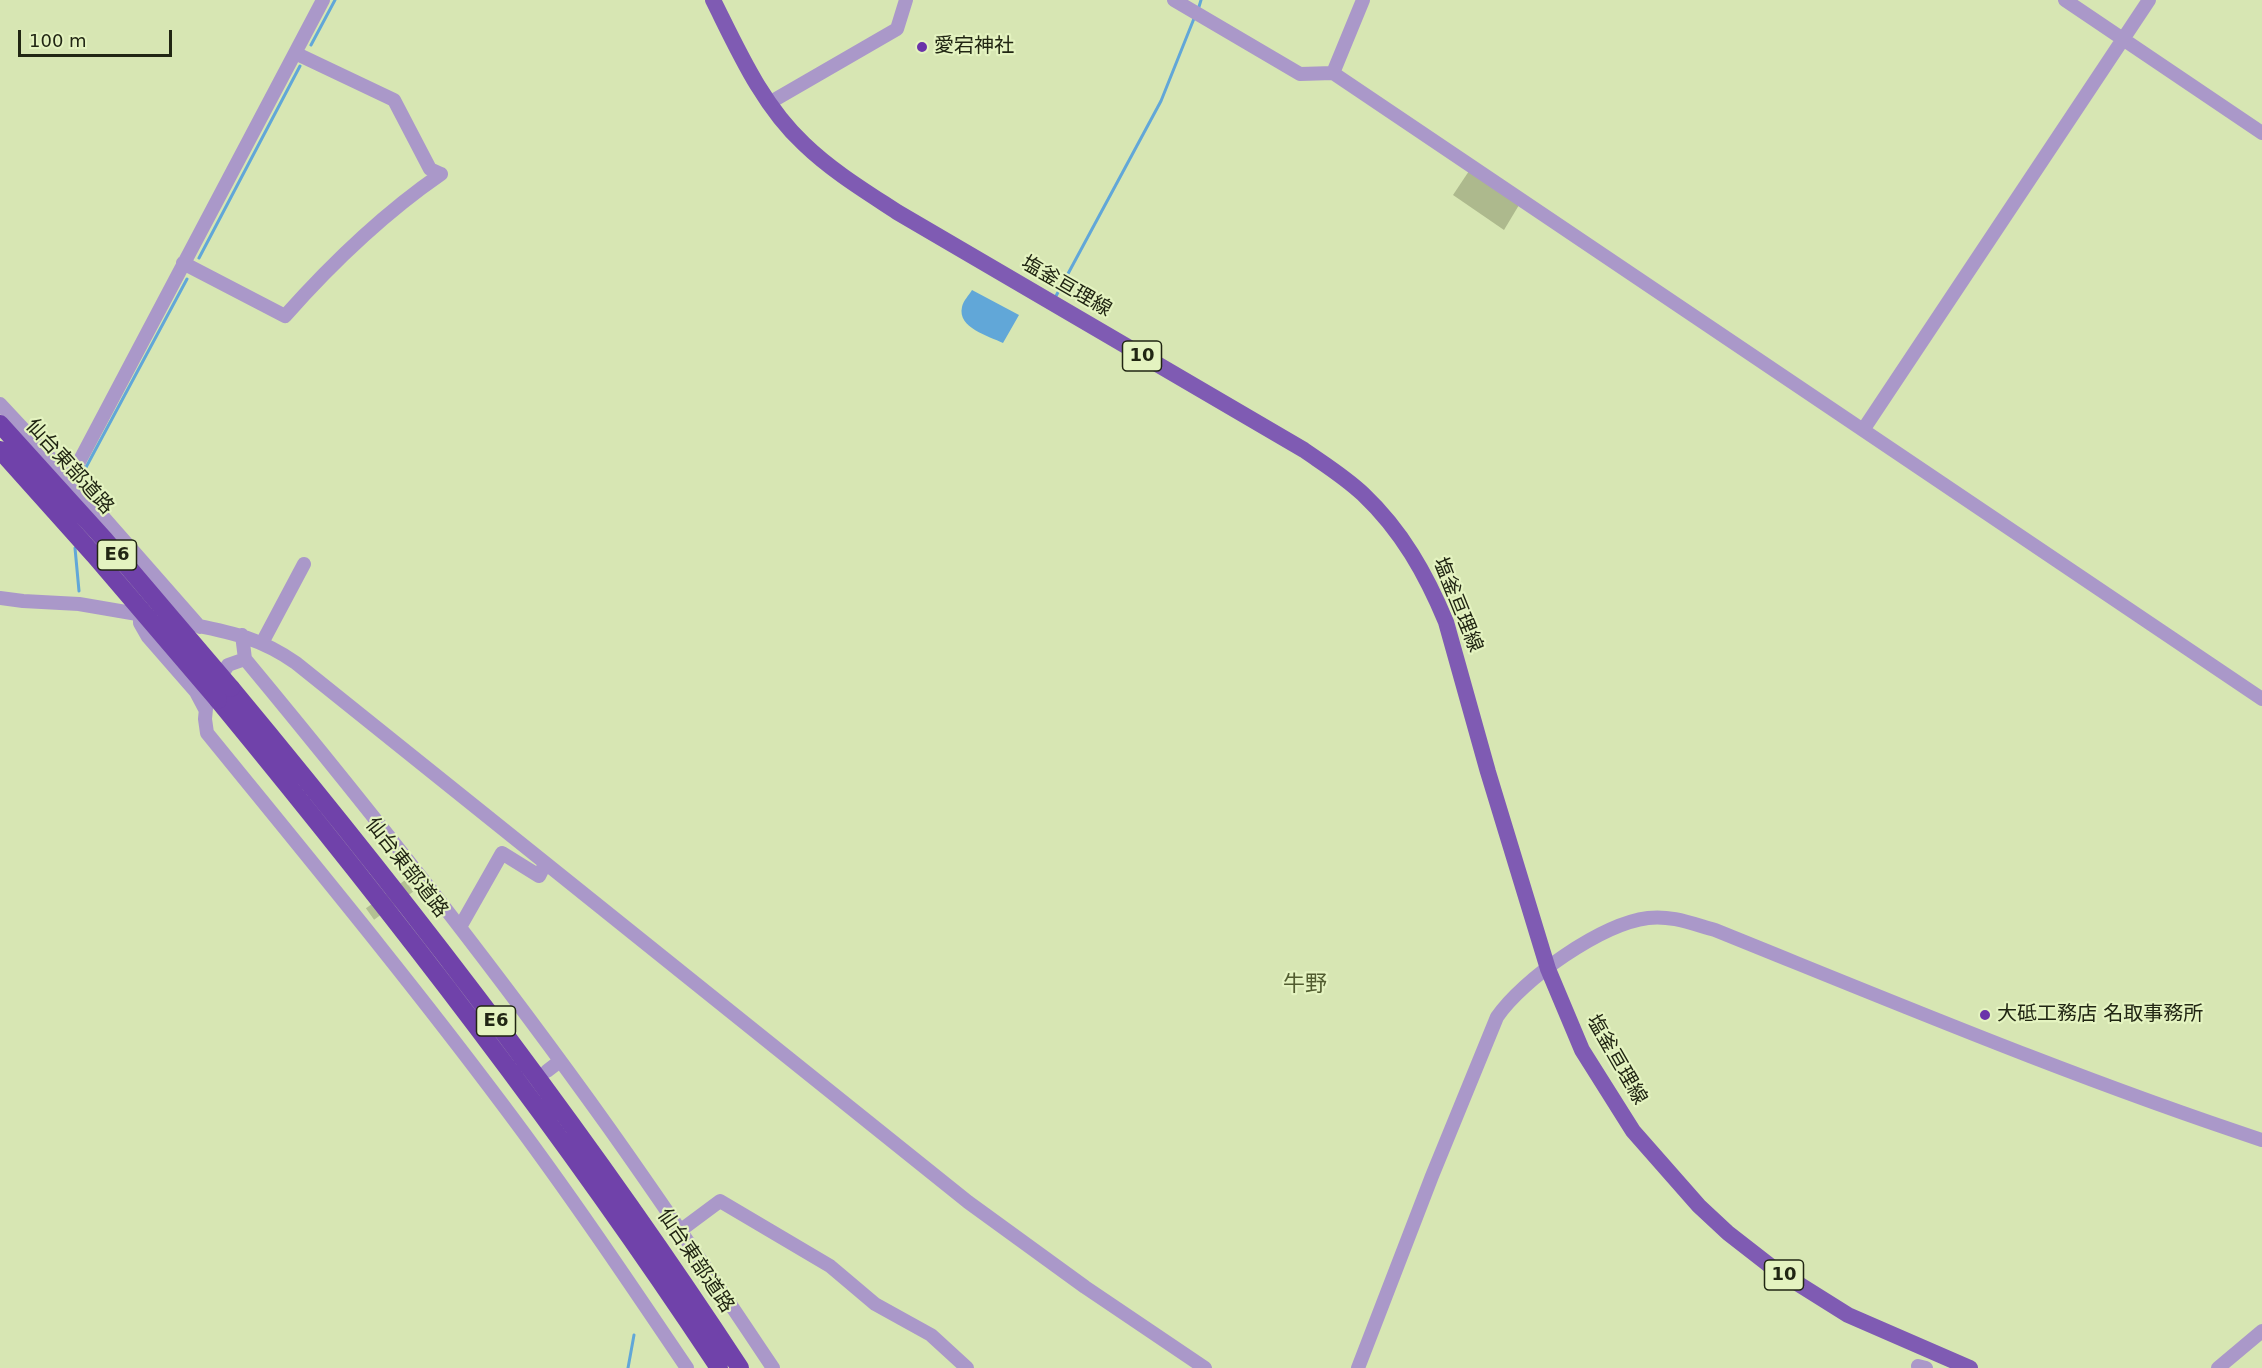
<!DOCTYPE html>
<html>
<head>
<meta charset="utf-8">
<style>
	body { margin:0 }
	#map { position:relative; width:2262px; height:1368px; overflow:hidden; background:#d7e6b3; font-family:"DejaVu Sans",sans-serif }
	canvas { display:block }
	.scale { position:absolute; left:18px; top:30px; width:154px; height:27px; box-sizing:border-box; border:3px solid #212613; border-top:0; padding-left:8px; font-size:18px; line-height:21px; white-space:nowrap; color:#212613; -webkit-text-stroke:4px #e4f3c0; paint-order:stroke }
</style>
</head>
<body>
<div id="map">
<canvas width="2262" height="1368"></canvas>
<div class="scale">100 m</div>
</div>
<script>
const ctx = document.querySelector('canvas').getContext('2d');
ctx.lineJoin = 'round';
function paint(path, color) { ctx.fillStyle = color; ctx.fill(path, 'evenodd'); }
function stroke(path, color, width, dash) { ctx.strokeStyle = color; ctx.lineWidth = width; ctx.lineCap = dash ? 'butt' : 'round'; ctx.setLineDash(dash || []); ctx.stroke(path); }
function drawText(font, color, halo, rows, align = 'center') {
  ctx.font = font + ' "DejaVu Sans","Noto Sans JP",sans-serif'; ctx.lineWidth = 4.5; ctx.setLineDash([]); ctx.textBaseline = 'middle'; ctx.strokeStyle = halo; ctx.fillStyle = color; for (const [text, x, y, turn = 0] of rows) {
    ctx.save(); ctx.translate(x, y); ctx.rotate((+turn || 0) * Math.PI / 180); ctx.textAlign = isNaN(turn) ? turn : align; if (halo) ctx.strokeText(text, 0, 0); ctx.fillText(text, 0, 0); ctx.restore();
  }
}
paint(new Path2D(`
	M1469 171 1519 205 1504 230 1453 195Z`), '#adb98d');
paint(new Path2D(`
	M972 290 1019 315 1003 343C989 336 957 328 962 307 963 301 969 295 972 290Z`), '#61a7d8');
stroke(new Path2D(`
	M1198 10 1201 0
	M311 45 335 0
	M199 258 300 66
	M1056 296 1161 101 1195 16
	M82 484 84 471 187 279
	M75 548 79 591
	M628 1368 634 1335`), '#61a7d8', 3);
stroke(new Path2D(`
	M370 914 409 886`), '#b3c093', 14, [14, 7]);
stroke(new Path2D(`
	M1174 0 1300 74 1333 73 1863 430 2149 0
	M2065 0 2262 133
	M295 53 394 100 430 169 441 174
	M1333 73 1363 0
	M769 103 897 29 906 0
	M183 263 285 316C332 263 383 214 441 174
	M0 404 70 479 200 627
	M1863 430 2262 699
	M70 479 323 0
	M0 598 23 601 79 604 149 616
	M140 614V623L148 637 196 692 205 709
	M171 620C220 631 253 633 296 663L968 1202 1085 1287 1205 1368
	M242 635 245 659C371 811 494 967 609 1128 665 1207 719 1287 773 1368
	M262 643 304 564
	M245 659 228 665 207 698 205 719 207 733C307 856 408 978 503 1105 567 1190 627 1279 687 1368
	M460 927 502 853 539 876 545 864
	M547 1071 560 1061
	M681 1230 720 1201 830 1266 875 1304 931 1335 967 1368
	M1918 1366 1926 1368
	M1358 1368 1432 1176 1497 1017C1523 979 1601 924 1648 918 1671 915 1693 924 1715 930 1896 1003 2077 1079 2262 1140
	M2218 1368 2262 1331`), '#aa98c9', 14);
stroke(new Path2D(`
	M713 0C738 50 762 105 804 144 832 171 865 191 897 212L1304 450C1324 464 1345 477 1363 494 1402 531 1426 574 1446 622L1488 772 1548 969 1582 1050 1633 1131 1699 1206 1728 1233 1773 1268 1848 1315 1970 1368`), '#7f5bb3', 16);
stroke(new Path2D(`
	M231 688C412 906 585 1131 740 1368
	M218 700C395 915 565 1135 719 1368`), '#7042aa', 18);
stroke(new Path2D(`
	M0 424 105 540 231 688
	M0 450 94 555 218 700`), '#7042aa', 18);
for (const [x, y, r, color] of [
	[922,47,6,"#6a33a9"],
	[1985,1015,6,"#6a33a9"]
]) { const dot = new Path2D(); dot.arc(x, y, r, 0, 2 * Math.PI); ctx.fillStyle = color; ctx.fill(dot); stroke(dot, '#e4f3c0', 2); }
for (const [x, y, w] of [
	[1142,356,39],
	[117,555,39],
	[496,1021,39],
	[1784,1275,39]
]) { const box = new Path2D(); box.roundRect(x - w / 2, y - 15, w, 30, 4.5); ctx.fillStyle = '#e4f3c0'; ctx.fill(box); stroke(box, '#212613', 1.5); }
drawText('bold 18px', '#212613', null, [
	["10",1142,356],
	["E6",117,555],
	["E6",496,1021],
	["10",1784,1275]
]);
drawText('20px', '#212613', '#e4f3c0', [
	["愛宕神社",934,47],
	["大砥工務店 名取事務所",1997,1015]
], 'left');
drawText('20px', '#212613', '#e4f3c0', [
	["塩釜亘理線",1066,287,30],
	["仙台東部道路",69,467,48],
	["塩釜亘理線",1457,605,68],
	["仙台東部道路",406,868,52],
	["塩釜亘理線",1616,1060,60],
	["仙台東部道路",695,1261,56]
]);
drawText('22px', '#525d30', '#e4f3c0', [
	["牛野",1305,985]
]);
</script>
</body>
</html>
